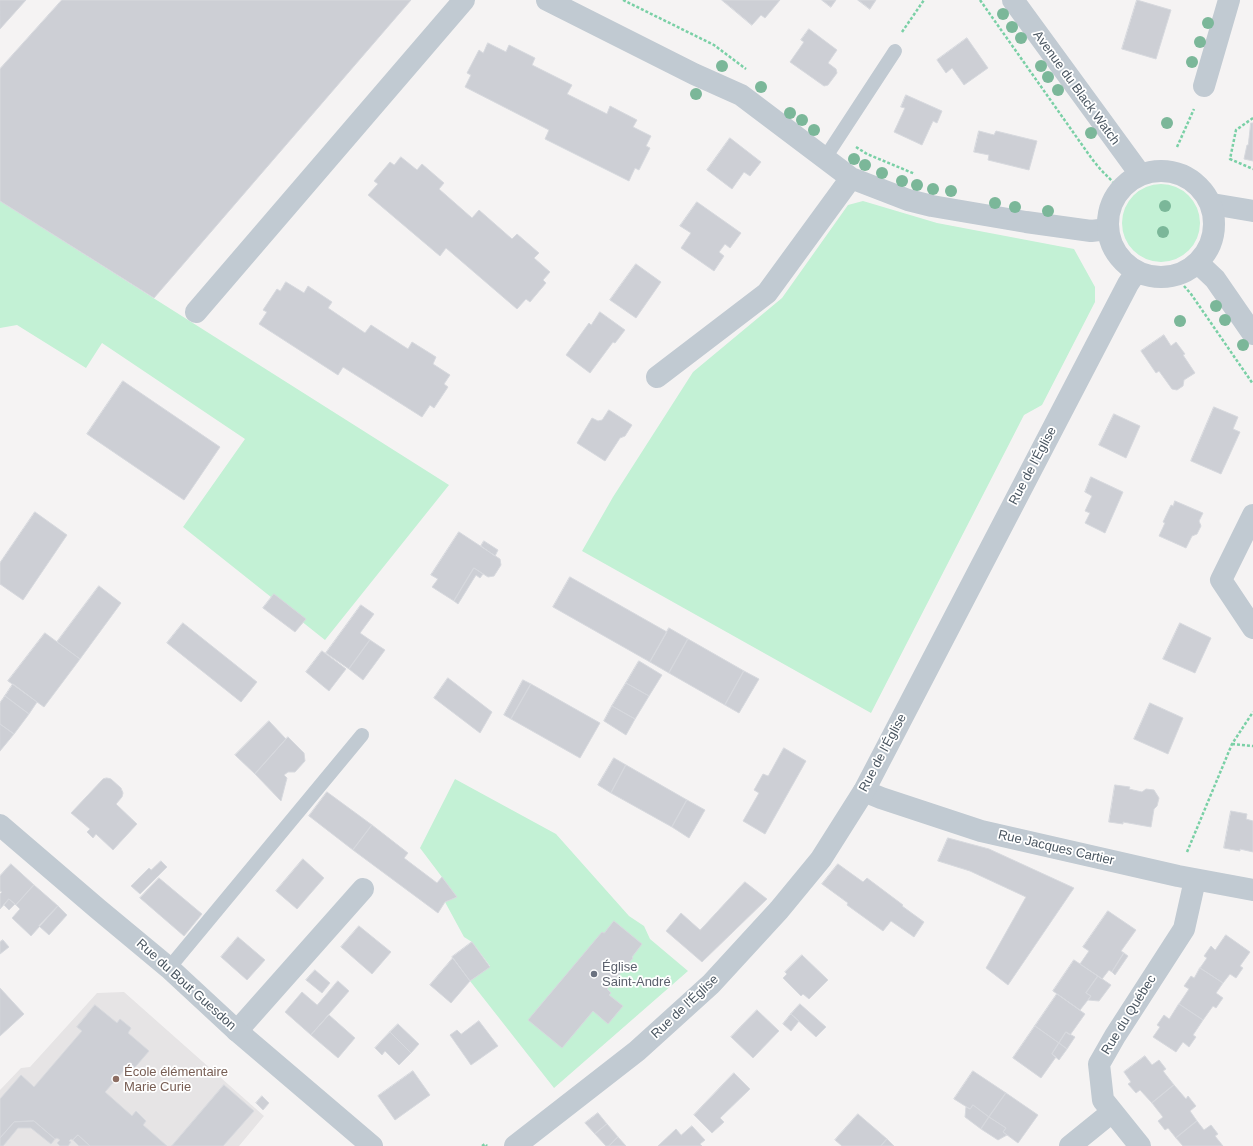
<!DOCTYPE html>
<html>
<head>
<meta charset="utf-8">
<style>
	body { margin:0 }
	canvas { display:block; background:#f5f3f3 }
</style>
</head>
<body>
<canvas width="1253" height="1146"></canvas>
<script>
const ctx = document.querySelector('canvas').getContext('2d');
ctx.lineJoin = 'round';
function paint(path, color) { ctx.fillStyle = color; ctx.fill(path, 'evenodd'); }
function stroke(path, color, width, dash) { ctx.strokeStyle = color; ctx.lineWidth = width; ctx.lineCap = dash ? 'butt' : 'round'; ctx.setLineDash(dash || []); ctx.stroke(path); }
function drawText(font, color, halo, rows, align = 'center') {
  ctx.font = font + ' Helvetica,sans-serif'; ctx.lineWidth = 3.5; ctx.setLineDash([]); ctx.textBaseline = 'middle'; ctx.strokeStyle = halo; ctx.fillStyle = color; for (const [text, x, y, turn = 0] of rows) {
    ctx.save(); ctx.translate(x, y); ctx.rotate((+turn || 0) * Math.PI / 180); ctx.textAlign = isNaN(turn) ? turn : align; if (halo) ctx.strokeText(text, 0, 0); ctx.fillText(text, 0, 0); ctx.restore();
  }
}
paint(new Path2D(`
	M124 992 264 1116 239 1146H0V1090L21 1068 30 1067 97 993Z`), '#e6e4e5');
paint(new Path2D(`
	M1122 223a39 39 0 1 1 78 0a39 39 0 1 1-78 0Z
	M0 201 449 485 325 640 183 527 245 439 102 343 86 368 17 325 0 328Z
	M863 201 937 223 1074 249 1095 287V302L1042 405 1024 415 871 713 582 551 613 497 693 372 782 298 848 205Z
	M455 779 556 834 629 916 644 926 650 939 688 971 554 1088 470 981 490 966 472 942 464 937 445 902 457 897 420 848Z`), '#c3f1d5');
const building = new Path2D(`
	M0 0H26L0 29Z
	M62 0H411L154 298 0 201V69Z
	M722 0H780L765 18 761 15 752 25Z
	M822 0H836L831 7Z
	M858 0H876L870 9Z
	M1137 0 1171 10 1156 59 1122 49Z
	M809 29 837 50 828 63 836 69 837 73 828 85 824 86 790 62 804 42 801 40Z
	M967 38 988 68 964 85 952 68 946 73 937 60Z
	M488 43 506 52 509 45 535 58 532 65 572 85 567 94 607 114 610 106 637 120 633 127 651 136 646 146 650 148 639 170 635 168 629 181 545 139 549 130 465 87 471 75 467 73 479 50 483 53Z
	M906 95 942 111 937 123 933 121 922 145 894 132 905 108 901 107Z
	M1251 123H1253V161L1244 159 1247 145H1248Z
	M979 131 994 135 996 131 1037 141 1029 170 988 160 989 155 974 152Z
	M730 138 761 162 750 176 744 172 732 189 707 170Z
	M401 157 417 170 422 164 444 183 439 189 472 218 479 210 512 239 517 234 539 253 534 258 550 272 543 280 546 283 530 302 526 299 517 309 446 248 440 256 368 195 378 184 374 181 390 162 394 165Z
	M697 202 741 233 730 248 725 244 719 252 724 256 714 271 681 248 691 233 680 226Z
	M636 264 661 282 636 318 610 300Z
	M286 282 304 293 308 286 332 302 328 308 365 333 371 325 408 349 412 342 436 357 433 364 450 375 444 384 448 387 434 408 430 405 422 417 343 367 338 375 259 324 267 312 263 310 277 289 280 291Z
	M600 312 625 330 615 343 613 342 590 373 566 355 589 323 591 325Z
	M1164 335 1171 346 1176 342 1185 354 1183 355 1195 373 1184 380 1183 386 1177 390 1172 389 1159 371 1156 373 1141 351Z
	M123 381 220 447 184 500 87 434Z
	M1214 407 1238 417 1233 429 1240 432 1221 474 1191 461Z
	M609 410 632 425 625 436 620 438 605 461 577 443 592 418 598 421 602 420Z
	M1114 414 1140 426 1126 458 1099 445Z
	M1091 477 1123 492 1105 533 1085 523 1090 513 1085 511 1092 496 1085 492Z
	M1175 501 1203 513 1199 521 1201 526 1197 534 1192 536 1186 548 1159 536 1165 523 1163 522 1171 505 1173 506Z
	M35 512 67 535 23 600 0 584V563Z
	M459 532 500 559 501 565 494 576 488 577 474 568 454 601 432 587 438 579 431 575Z
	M484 541 498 550 495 556 481 546Z
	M474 568 483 574 480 578 476 575 458 604 454 601Z
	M570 577 667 632 650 662 553 607Z
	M99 586 121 603 80 659 57 642Z
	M274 594 306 619 295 632 263 608Z
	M361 605 374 614 360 633 370 640 349 669 326 653Z
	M183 623 257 682 241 702 167 643Z
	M1180 623 1211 638 1195 673 1163 659Z
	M669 628 688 639 669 673 650 662Z
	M45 633 80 659 44 707 8 681Z
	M688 639 744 671 725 705 669 673Z
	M370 640 385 650 363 680 349 669Z
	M322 651 346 669 329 691 306 672Z
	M639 661 662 675 649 696 626 683Z
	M744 671 759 679 739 713 725 705Z
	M448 678 492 712 480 733 434 698Z
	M523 680 531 684 511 719 504 715Z
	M626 683 649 696 635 719 612 706Z
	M13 684 37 702 29 714 5 696Z
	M531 684 600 723 580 758 511 719Z
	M5 696 29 714 14 734 0 724V703Z
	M1150 703 1183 718 1168 754 1134 739Z
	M612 706 635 719 626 735 604 721Z
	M269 721 286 739 255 774 235 755Z
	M0 724 14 734 0 751Z
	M288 737 304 753 305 761 295 772H288L284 775 287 778 281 801 255 774Z
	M784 748 806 761 765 834 743 821 759 793 754 790 763 774 768 776Z
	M614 758 626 765 611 793 598 785Z
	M626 765 687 800 672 827 611 793Z
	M107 778 111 779 121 788 123 793 122 797 116 804 137 824 113 850 96 834 93 838 87 832 90 829 71 813 103 779Z
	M1115 785 1130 787 1129 789 1142 792 1146 789 1154 790 1159 798 1157 806 1154 809 1151 827 1123 822V824L1109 822Z
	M327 792 372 825 353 850 309 816Z
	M687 800 705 810 689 838 672 827Z
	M1231 811 1247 814 1246 819 1253 821V852L1240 849V851L1224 848Z
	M372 825 408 853 404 858 437 883 442 877 457 897 445 902 438 913 353 850Z
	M948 838 989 849 1074 888 1008 985 986 968 1026 897 970 871 938 861Z
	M303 859 324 878 297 909 276 891Z
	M161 861 167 867 140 894 131 886 149 868 151 870Z
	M11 864 34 885 16 905 9 899 0 909V894L2 892 0 891V876Z
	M838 864 863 882 867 878 903 905 902 906 924 922 914 937 891 921 883 931 847 905 848 903 822 884Z
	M159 878 202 914 184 936 140 898Z
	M745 882 767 899 702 962 666 931 681 913 700 930Z
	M34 885 58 906 31 936 12 918 20 909 16 905Z
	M9 899 15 904 9 910 4 905Z
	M58 906 67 915 49 935 39 926Z
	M1108 911 1136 930 1121 951 1124 953 1112 972 1109 970 1102 979 1080 964 1089 951 1083 947Z
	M614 921 642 944 632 957 633 958 607 989 611 993 609 995 623 1006 608 1024 593 1011 562 1048 528 1020 602 932 604 933Z
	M359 926 391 952 372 974 341 947Z
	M1226 935 1250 952 1240 966 1243 968 1236 978 1230 974 1223 983 1200 968 1207 958 1204 956 1211 946 1215 950Z
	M238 937 265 960 247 980 221 957Z
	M3 940 9 947 0 954V942Z
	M472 942 490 967 470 981 452 957Z
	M1124 953 1128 956 1115 975 1112 972Z
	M802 955 828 980 809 999 803 994 801 996 783 978 787 974 785 972Z
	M453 958 470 981 451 1003 430 985Z
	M1074 960 1098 976 1086 993 1091 996 1080 1010 1053 991Z
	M1200 968 1223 983 1216 993 1223 998 1216 1008 1213 1006 1203 1020 1179 1004 1189 989 1184 986 1191 976 1194 978Z
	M315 970 330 983 322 993 306 980Z
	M1098 976 1111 985 1099 1001 1088 1000 1091 996 1086 993Z
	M338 981 349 991 311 1035 285 1012 302 992 317 1005Z
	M0 988 24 1014 0 1036Z
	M1057 994 1085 1014 1070 1035 1066 1032 1059 1043 1035 1026Z
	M800 1004 826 1027 816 1037 791 1014Z
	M1179 1004 1203 1020 1193 1035 1196 1037 1189 1047 1183 1042 1176 1052 1153 1037 1160 1027 1157 1025 1164 1015 1169 1019Z
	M95 1005 117 1023 120 1019 131 1028 128 1033 149 1051 130 1073 125 1069 105 1092 132 1116 136 1111 146 1121 143 1125 167 1146H90L78 1135 73 1140 71 1139 69 1141 71 1142 68 1146H60L57 1143 60 1140 57 1138 55 1139 34 1121 14 1122 0 1138V1099L21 1075 34 1087 82 1031 77 1027Z
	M757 1010 779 1031 753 1058 731 1037Z
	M791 1014 799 1021 791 1031 783 1024Z
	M329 1015 355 1038 338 1058 311 1035Z
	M479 1021 498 1046 471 1065 450 1035 457 1030 461 1034Z
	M398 1024 419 1044 411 1053 390 1032Z
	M1035 1026 1059 1043 1052 1054 1056 1057 1041 1078 1013 1058Z
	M390 1032 411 1053 399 1065 385 1051 382 1055 375 1048Z
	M1066 1032 1075 1037 1067 1049 1059 1043Z
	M1059 1043 1067 1049 1059 1060 1052 1054Z
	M1145 1056 1152 1065 1159 1060 1166 1069 1163 1071 1174 1085 1152 1103 1140 1090 1136 1093 1128 1084 1131 1082 1124 1072Z
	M413 1071 430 1095 395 1120 378 1096Z
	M973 1071 1006 1093 989 1117 973 1105 970 1109 954 1099Z
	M734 1073 750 1089 720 1118 724 1122 712 1133 694 1115Z
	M224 1085 254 1111 223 1146H172Z
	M1174 1085 1186 1099 1188 1096 1196 1106 1190 1111 1197 1121 1176 1138 1168 1128 1165 1130 1158 1121 1163 1117 1152 1103Z
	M1006 1093 1038 1115 1018 1143 1003 1132 1006 1128 989 1117Z
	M262 1096 269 1103 263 1110 256 1103Z
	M973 1105 989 1117 981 1129 965 1117 966 1107 970 1109Z
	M598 1113 607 1124 595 1134 585 1123Z
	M858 1114 887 1139 881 1146H842L835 1140Z
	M989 1117 1006 1128 1003 1132 1007 1135 998 1140 981 1129Z
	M34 1121 55 1139 51 1144 31 1128H18L3 1146H0V1138L14 1122Z
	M1197 1121 1204 1130 1211 1125 1218 1134 1215 1136 1223 1146H1183L1176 1138Z
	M607 1124 618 1137 609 1146H606L595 1134Z
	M692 1126 705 1140 700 1144 702 1146H658L676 1129 681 1135Z
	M78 1135 90 1146H79L73 1140Z
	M618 1137 626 1146H609Z
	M887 1139 894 1146H881Z`);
paint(building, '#cdcfd5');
stroke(building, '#d7d9de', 1);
stroke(new Path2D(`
	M623 0 714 45 746 69
	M980 0 1092 159 1101 170 1113 182
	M902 32 924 0
	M1253 118 1236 130 1230 159 1253 169
	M856 147 867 154 915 174
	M1177 147 1194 109
	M1184 286 1191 294 1253 384
	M1232 744 1253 746
	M1187 852 1232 744 1253 712
	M482 1146 485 1144 487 1146`), '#7ad0a6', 2.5, [3, 2]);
stroke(new Path2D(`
	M825 158 895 51
	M169 968 362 735`), '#c1cad2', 14);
stroke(new Path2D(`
	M547 0 694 74 741 95 851 178 908 200 932 206 1026 222 1091 231 1108 229
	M1204 86 1229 0
	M1212 204 1253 211
	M196 312 464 0
	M657 377 767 293 851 178
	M1253 515 1221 580 1253 628
	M864 791 881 798 981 831 1178 876 1253 890
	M237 1031 363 889
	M1070 1146 1112 1112
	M1140 1146 1103 1100 1099 1064 1115 1036 1184 929 1195 880`), '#c1cad2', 22);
stroke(new Path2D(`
	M1013 0 1140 174
	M1108 224a53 53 0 1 1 106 0a53 53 0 1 1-106 0Z
	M1198 263 1215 279 1253 334
	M0 825 98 909 169 968 237 1031 372 1146
	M515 1146 637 1051 711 984 779 910 821 859 864 791 1128 284 1136 272`), '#c1cad2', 22);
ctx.fillStyle = '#7bb799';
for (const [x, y] of [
	[1003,14],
	[1208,23],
	[1012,27],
	[1021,38],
	[1200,42],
	[1192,62],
	[722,66],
	[1041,66],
	[1048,77],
	[761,87],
	[1058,90],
	[696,94],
	[790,113],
	[802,120],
	[1167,123],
	[814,130],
	[1091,133],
	[854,159],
	[865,165],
	[882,173],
	[902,181],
	[917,185],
	[933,189],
	[951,191],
	[995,203],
	[1165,206],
	[1015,207],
	[1048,211],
	[1163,232],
	[1216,306],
	[1225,320],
	[1180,321],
	[1243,345]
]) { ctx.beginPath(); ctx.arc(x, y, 6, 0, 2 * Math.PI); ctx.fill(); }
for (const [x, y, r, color] of [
	[594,974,4,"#6b7280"],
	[116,1079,4,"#8d6e63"]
]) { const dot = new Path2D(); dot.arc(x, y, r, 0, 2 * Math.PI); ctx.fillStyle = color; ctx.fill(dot); stroke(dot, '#fff', 1.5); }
drawText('13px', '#4a5661', '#fff', [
	["Avenue du Black Watch",1076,88,54],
	["Rue de l'Église",1033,466,-62],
	["Rue de l'Église",883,753,-62],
	["Rue Jacques Cartier",1056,848,13],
	["Rue du Bout Guesdon",186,985,42],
	["Rue de l'Église",685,1007,-43],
	["Rue du Québec",1129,1015,-58]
]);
drawText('13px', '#5b616d', '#fff', [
	["Église",602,967],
	["Saint-André",602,982]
], 'left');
drawText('13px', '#785e54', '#fff', [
	["École élémentaire",124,1072],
	["Marie Curie",124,1087]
], 'left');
</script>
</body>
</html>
